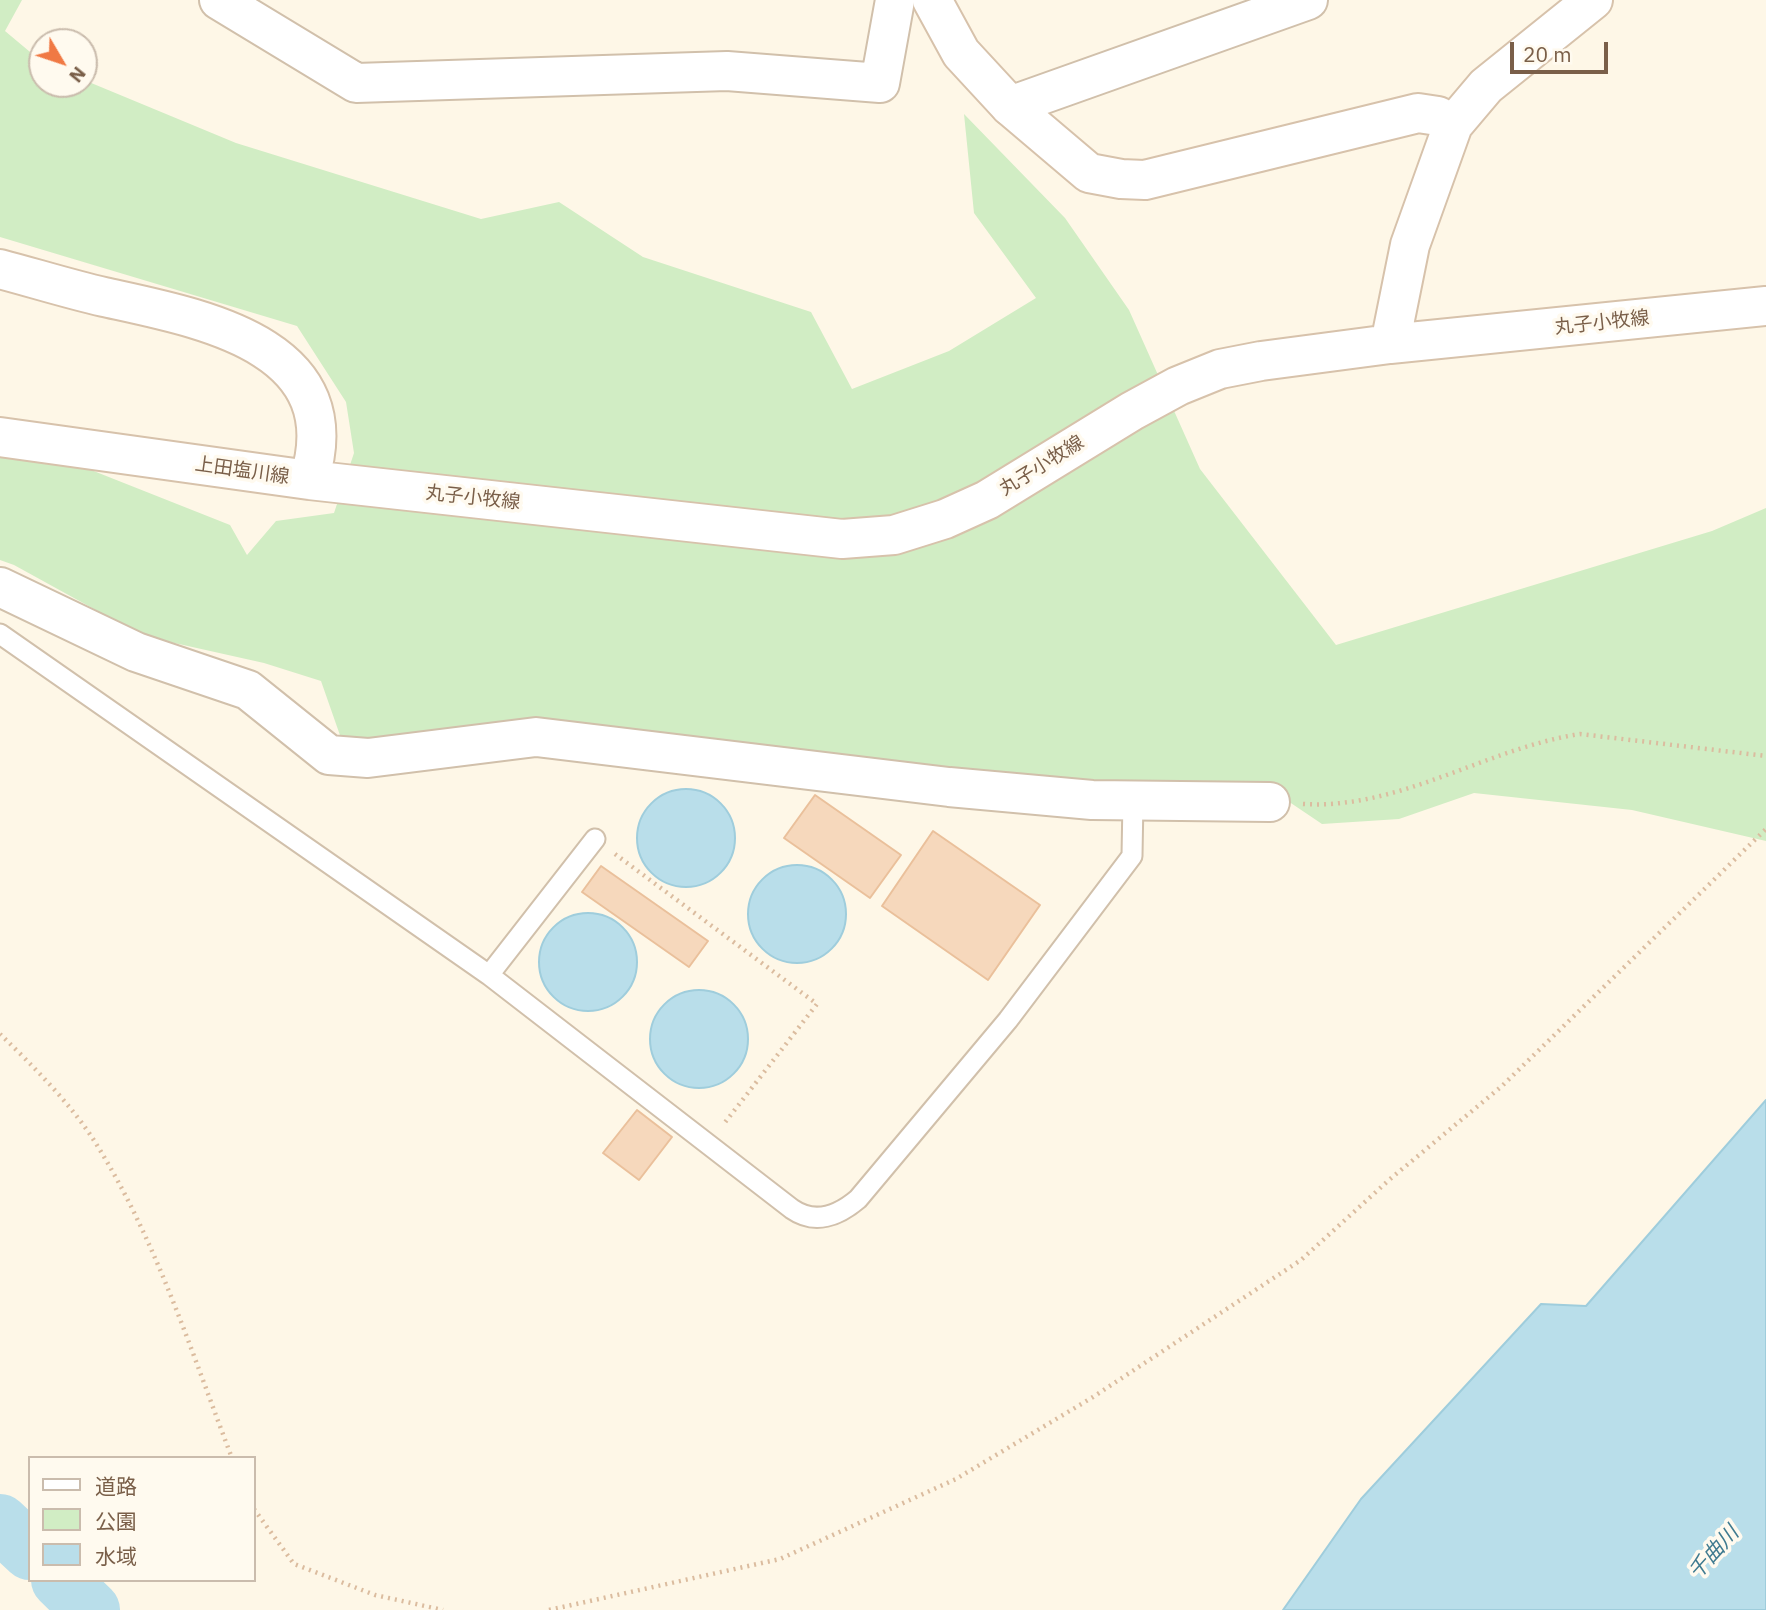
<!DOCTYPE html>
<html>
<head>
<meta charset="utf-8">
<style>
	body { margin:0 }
	#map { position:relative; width:1766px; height:1610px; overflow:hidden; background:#fef7e7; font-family:"IBM Plex Sans","Noto Sans JP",sans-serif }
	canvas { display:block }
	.legend { position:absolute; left:28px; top:1456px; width:228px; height:126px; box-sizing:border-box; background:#fffaef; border:2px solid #cabcad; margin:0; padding:9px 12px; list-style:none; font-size:21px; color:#7a5f49 }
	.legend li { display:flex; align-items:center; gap:14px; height:35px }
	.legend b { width:35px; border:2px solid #cabcad }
	.north { position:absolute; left:28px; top:28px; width:70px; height:70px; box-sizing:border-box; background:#fffaef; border:2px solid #cabcad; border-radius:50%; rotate:129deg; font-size:19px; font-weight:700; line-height:28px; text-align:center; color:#7a5f49 }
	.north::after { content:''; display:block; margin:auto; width:24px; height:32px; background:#f07944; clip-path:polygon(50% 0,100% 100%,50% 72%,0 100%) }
	.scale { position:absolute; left:1510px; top:42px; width:98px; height:32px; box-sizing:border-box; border:4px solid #7a5f49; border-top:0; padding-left:9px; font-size:21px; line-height:24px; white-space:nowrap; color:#7a5f49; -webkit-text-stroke:5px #fffaef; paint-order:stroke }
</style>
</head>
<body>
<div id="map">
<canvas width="1766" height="1610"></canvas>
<ul class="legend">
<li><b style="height:9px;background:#fff"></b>道路</li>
<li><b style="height:19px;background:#d1edc4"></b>公園</li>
<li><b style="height:19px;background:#b9deea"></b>水域</li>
</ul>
<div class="north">N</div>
<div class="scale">20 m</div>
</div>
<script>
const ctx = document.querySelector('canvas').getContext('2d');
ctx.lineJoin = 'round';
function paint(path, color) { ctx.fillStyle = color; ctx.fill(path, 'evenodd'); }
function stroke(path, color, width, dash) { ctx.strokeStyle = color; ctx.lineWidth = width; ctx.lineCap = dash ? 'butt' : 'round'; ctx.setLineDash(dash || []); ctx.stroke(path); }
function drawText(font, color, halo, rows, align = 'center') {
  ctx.font = font + ' "IBM Plex Sans","Noto Sans JP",sans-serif'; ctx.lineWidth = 7; ctx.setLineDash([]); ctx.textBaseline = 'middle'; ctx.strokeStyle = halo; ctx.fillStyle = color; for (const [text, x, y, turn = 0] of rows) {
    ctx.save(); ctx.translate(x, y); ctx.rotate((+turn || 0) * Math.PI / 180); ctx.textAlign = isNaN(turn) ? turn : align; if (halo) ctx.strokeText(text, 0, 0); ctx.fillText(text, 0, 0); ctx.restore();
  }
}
paint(new Path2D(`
	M0 0H22L5 31 42 62V84H84V80L236 143 481 219 559 202 643 257 811 312 852 389 949 351 1036 298 974 213 964 114 1065 218 1129 310 1200 469 1336 645 1712 531 1766 508V841L1632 810 1474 793 1399 819 1322 824 1273 791 367 746 342 741 321 681 264 663 143 636 14 565 0 560V456L81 466 230 525 247 555 276 521 334 513 354 453 346 402 297 326 0 237Z`), '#d1edc4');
const water = new Path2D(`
	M637 838a49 49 0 1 1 98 0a49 49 0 1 1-98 0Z
	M748 914a49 49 0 1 1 98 0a49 49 0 1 1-98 0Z
	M539 962a49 49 0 1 1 98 0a49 49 0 1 1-98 0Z
	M650 1039a49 49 0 1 1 98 0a49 49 0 1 1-98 0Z
	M1766 1100V1610H1283L1361 1499 1541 1304 1586 1306Z`);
paint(water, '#b9deea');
stroke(water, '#9fcddc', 2);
stroke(new Path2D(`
	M0 1523 30 1551
	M60 1580 91 1610`), '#b9deea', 58);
const building = new Path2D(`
	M815 795 901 855 870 898 784 838Z
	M933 831 1040 905 988 980 882 906Z
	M601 866 708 941 689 967 582 892Z
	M637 1110 672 1137 639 1180 603 1153Z`);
paint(building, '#f6d8bc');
stroke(building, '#eac09b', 2);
const lane = new Path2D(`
	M0 634 489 975 792 1209C815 1225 838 1216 858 1199L1008 1020 1132 856 1133 800
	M489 975 595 839`);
const street = new Path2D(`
	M219 0 356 83 727 71 880 83 895 0
	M1010 106 1308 0
	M0 587 136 652 248 690 329 755 368 758 536 737 949 787 1092 800 1270 802`);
const secondary = new Path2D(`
	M932 0 961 53 1010 106 1089 173 1121 179 1145 180 1418 113 1438 116 1453 125
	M0 269C34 278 69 289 104 297 199 318 352 344 309 480
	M1390 344 1410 245 1453 125 1486 86 1593 0
	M0 437 309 480 842 539 894 535 945 519 987 500 1132 411 1178 386 1220 369 1261 361 1390 344 1766 306`);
stroke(lane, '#d1c0ab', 23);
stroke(street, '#d1c0ab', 42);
stroke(secondary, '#d7c2ab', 42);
stroke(new Path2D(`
	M1303 804C1399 810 1487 748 1580 734L1766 756
	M615 854 817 1004 723 1125
	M0 1034C32 1065 71 1104 95 1142 156 1239 191 1351 232 1458
	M254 1509 294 1564 375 1595 443 1610
	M549 1610 780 1559 956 1479 1093 1397 1301 1260 1389 1180 1502 1086 1766 829`), '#dbbc9f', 4.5, [2, 5]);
stroke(lane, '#fff', 19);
stroke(street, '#fff', 38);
stroke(secondary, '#fff', 38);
drawText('19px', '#7a5f49', '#fffaef', [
	["丸子小牧線",1602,323,-6],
	["丸子小牧線",1042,466,-32],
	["上田塩川線",242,471,8],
	["丸子小牧線",473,498,6]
]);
drawText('italic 21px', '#407b90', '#fffaef', [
	["千曲川",1714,1553,-48]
]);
</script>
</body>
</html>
